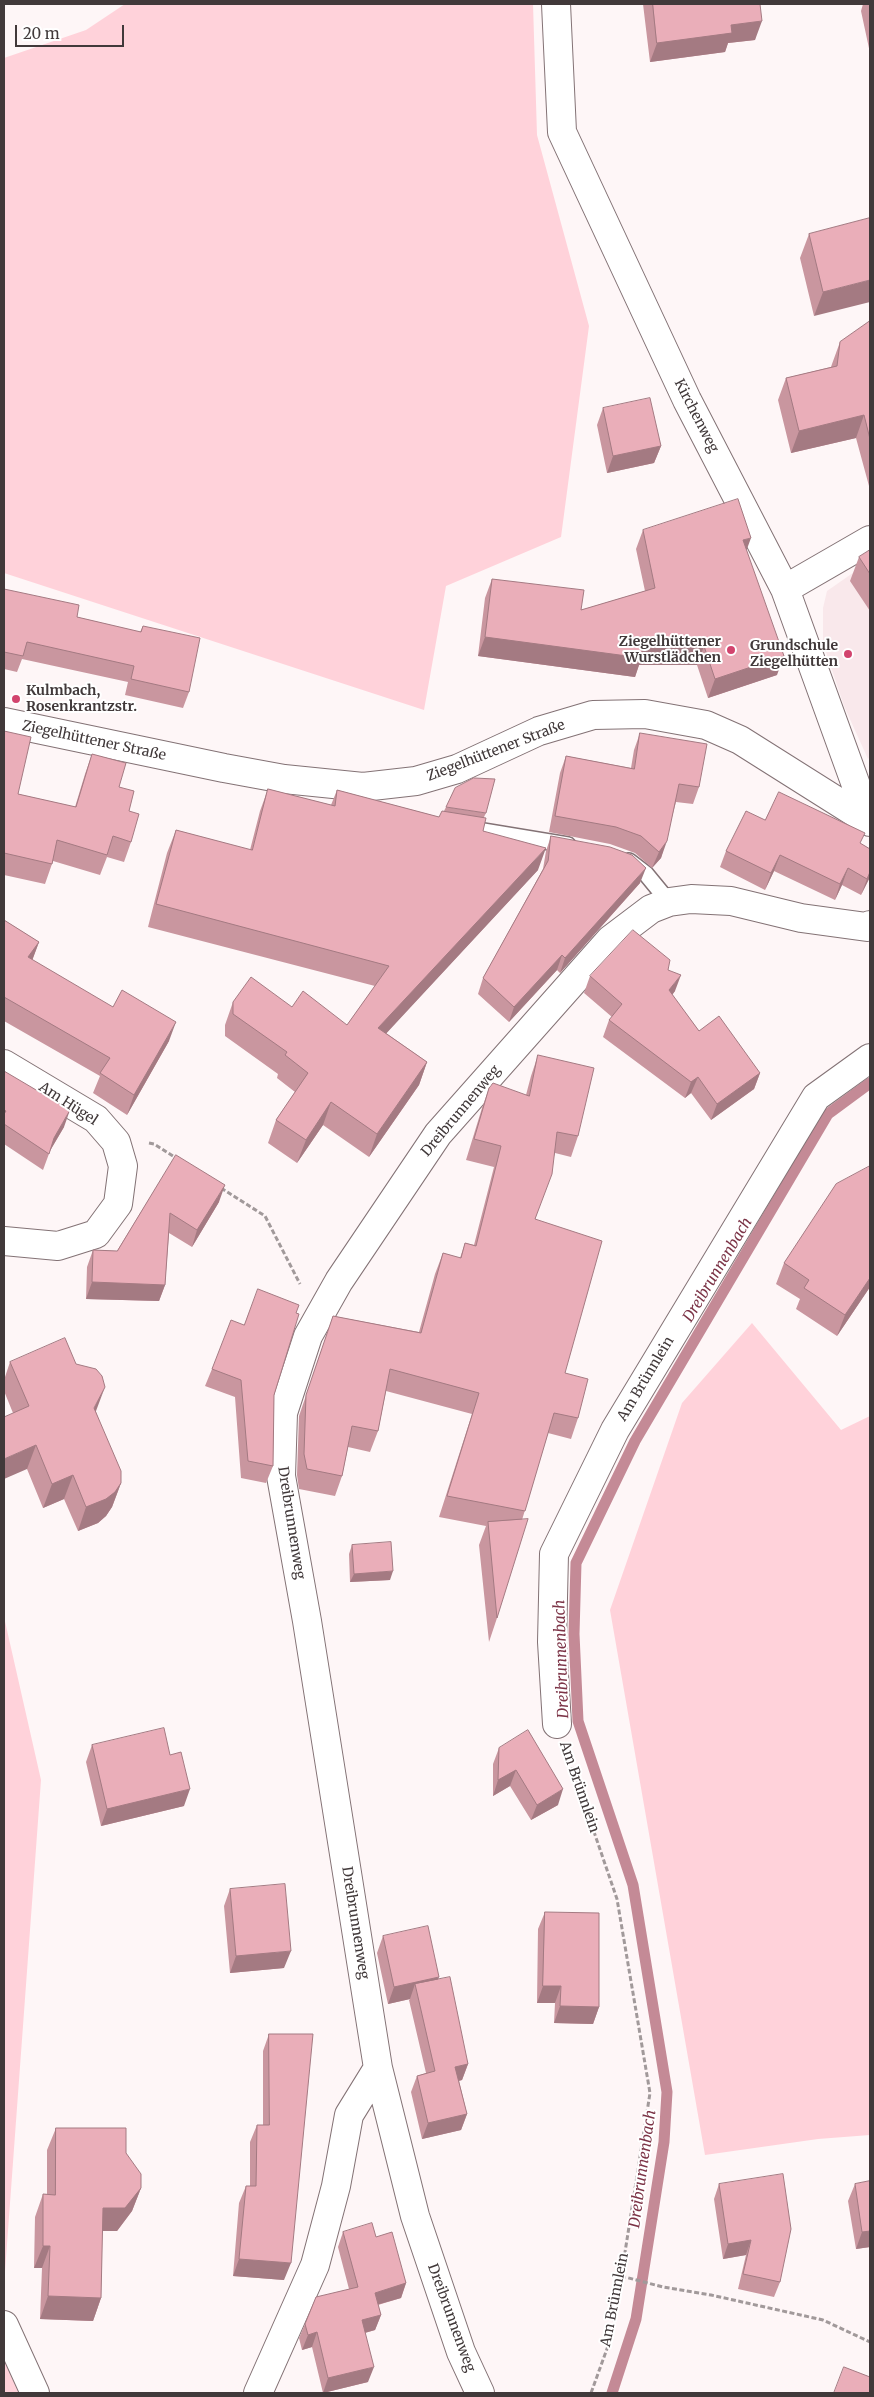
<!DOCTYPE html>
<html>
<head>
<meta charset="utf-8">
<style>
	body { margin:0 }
	#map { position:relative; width:874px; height:2397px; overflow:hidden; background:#fef6f7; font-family:Merriweather,serif }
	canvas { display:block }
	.frame { position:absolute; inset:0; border:5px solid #41393a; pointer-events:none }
	.scale { position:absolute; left:15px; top:25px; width:109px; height:22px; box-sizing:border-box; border:2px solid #41393a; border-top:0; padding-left:6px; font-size:15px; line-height:18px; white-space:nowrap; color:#41393a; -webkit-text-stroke:4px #fff; paint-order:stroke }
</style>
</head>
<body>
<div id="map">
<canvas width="874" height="2397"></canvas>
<div class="frame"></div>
<div class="scale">20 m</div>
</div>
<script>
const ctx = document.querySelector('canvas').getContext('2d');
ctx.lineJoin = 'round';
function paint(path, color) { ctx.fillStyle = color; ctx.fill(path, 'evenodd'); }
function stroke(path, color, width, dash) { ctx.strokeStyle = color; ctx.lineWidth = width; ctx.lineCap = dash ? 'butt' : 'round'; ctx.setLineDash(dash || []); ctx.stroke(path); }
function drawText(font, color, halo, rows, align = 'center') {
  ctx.font = font + ' Merriweather,serif'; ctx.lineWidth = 4; ctx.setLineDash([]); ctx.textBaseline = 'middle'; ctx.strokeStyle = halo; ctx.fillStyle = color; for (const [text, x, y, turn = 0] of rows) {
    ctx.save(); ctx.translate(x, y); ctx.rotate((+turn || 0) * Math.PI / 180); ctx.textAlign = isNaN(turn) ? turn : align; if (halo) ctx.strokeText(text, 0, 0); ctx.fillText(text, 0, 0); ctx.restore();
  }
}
paint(new Path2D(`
	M870 561V757L868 759 844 706 823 643V608L827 591Z`), '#f9e8eb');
paint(new Path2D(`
	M125 4H533L537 135 589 326 561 537 446 586 424 710 4 573V58L86 30Z
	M752 1323 841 1430 870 1416V2135L818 2139 705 2155 610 1610 682 1403Z
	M4 1617 41 1780 4 2285Z
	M4 2333 34 2393H4Z`), '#ffd2da');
stroke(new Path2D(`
	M612 2393 636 2319 664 2142 667 2092 633 1885 578 1721 574 1634 576 1563 635 1441 828 1114 870 1083`), '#c48a96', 11);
const service = new Path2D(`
	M465 828 568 845
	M629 861 646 874 669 902`);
const minor = new Path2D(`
	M556 4 562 132 687 400 785 589 869 821
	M785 589 870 540
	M4 722 224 768 284 779 363 787 416 781 457 769 539 731 593 715 645 714 706 725 740 740 870 822
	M4 1064 96 1119 116 1142 123 1166 118 1204 96 1234 58 1246 4 1241
	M557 1724 552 1642 554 1554 615 1430 816 1097 870 1058
	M4 2325 35 2393
	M258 2393 315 2265 336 2186 349 2115 378 2068
	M480 2393 461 2352 415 2216 378 2068 307 1621 281 1476 283 1413 308 1336 339 1281 438 1134 610 940 651 909 669 902 691 899 731 901 801 918 867 927 870 925`);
stroke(service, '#837275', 18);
stroke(minor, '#837275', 30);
stroke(new Path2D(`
	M149 1143 154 1144 176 1158
	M221 1188 265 1216 300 1284
	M567 1753 617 1899 650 2093 612 2335 591 2393
	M621 2276 663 2287 711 2295 823 2320 870 2342`), '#a1999a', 3, [5, 2.5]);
stroke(service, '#fff', 15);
stroke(minor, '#fff', 28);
paint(new Path2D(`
	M643 4H760L755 40 728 43 725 52 650 62Z
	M863 4H870V53L861 11Z
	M870 218 814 316 800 258 809 234Z
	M870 321V486H869L856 438 791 453 778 400 786 378 831 367 832 364 840 342Z
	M603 408 661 446 654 463 607 473 597 425Z
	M643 530 746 550 777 675 708 698 697 665H639L635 677 478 656 485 598 492 579 581 610 645 591 636 549Z
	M870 550V611L850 581 859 557Z
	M4 589 77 617 140 632 143 626 189 692 183 708 125 695 128 682 22 659 17 672 4 669Z
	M4 731 18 794 75 807 85 774 92 754 119 787 129 811 131 842 124 862 107 857 100 875 53 861 45 884 4 875Z
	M640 733 699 787 693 804 676 802 661 858 652 868 635 853 610 844 549 832 560 773 566 756 631 768 634 750Z
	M268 789 331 805 337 790 439 817 444 811 446 807 486 813 484 817 483 831 538 870 386 1033 427 1062 419 1085 369 1157 323 1125 297 1163 268 1143 276 1120 295 1092 277 1078 278 1074 225 1036V1025L233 1002 292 1007 347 1025 375 986 148 927 167 853 176 830 250 850 260 811Z
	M765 820 861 844 870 849V877L861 895 842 885 835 900 774 871 765 890 720 867 726 851Z
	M551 836 640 883 560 973 557 970 509 1022 478 994 483 978 543 869 546 851Z
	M4 920 39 942 32 960 169 1041 127 1115 93 1093 100 1076 4 1021Z
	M668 970 675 991 672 995 699 1031 760 1073 754 1089 711 1120 691 1093 685 1098 603 1037 609 1020 612 1017 584 993 590 976Z
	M538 1055 578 1136 571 1157 555 1153 535 1220 565 1373 578 1418 571 1439 548 1433 522 1520 497 1618 489 1642 479 1545 486 1526 439 1517 472 1414 386 1391 378 1431 370 1452 348 1447 342 1476 335 1496 299 1489 297 1475 299 1416 333 1316 419 1332 435 1274 443 1253 460 1258 465 1243 474 1245 494 1167 466 1160 482 1108 489 1088 526 1095 531 1076Z
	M4 1071 64 1127 50 1151 43 1170 4 1144Z
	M176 1155 219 1202 192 1247 169 1233 165 1285 159 1301 86 1299 87 1267 93 1250 117 1251Z
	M870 1166V1287L837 1336 796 1309 800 1299 776 1284 784 1263Z
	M296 1313 274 1395 273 1466 266 1483 241 1478 235 1397 205 1386 212 1369 244 1325Z
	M10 1362 96 1412 121 1483 112 1507 106 1516 98 1523 78 1531 64 1499 43 1508 27 1469 13 1413 4 1391V1380Z
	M352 1545 390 1580 350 1582 349 1554Z
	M92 1745 170 1755 184 1806 101 1826 86 1762Z
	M499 1748 558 1805 531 1820 510 1786 493 1796V1764Z
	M230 1889 284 1968 230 1973 224 1906Z
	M545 1912 599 2007 593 2024 554 2023 555 2003H537L538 1929Z
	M383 1936 438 1979 468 2064 462 2080 459 2081 467 2114 461 2130 422 2139 411 2092 417 2076 426 2073 409 2000 410 1999 388 2004 377 1953Z
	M269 2034 284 2280 233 2276 239 2203 246 2186H250V2142L257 2125H263V2051Z
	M56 2128 126 2153 141 2188 132 2211 117 2231H102L101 2298 93 2321 40 2319 42 2268H34L35 2217 43 2194H47V2150Z
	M870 2181V2247L856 2249 848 2201 855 2184Z
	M719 2184 780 2282 774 2297 738 2289 746 2255 723 2259 714 2199Z
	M343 2232 376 2237 406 2283 401 2298 378 2305 381 2315 375 2330 365 2333 368 2382 323 2393 312 2347 302 2350 299 2338 305 2324 349 2289 338 2247Z`), '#c9969f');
paint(new Path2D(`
	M762 21 755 40 728 43 725 52 650 62 657 43 731 25Z
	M870 280V302L814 316 823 292Z
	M864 415 856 438 791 453 799 431Z
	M661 446 654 463 607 473 613 456Z
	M751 538 744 557 743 540Z
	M485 637 642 646H704L697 665H639L635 677 478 656Z
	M784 656 777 675 708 698 715 679Z
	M667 841 661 858 652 868 659 852Z
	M546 848 538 870 370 1051 378 1028Z
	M780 855 774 871 765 890 771 873Z
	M646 868 640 883 560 973 565 958Z
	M848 868 842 885 835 900 840 884Z
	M870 872V877L861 895 867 879Z
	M39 942 32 961 28 957Z
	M562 955 557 970 509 1022 514 1007Z
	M681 975 675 991 663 1007 669 990Z
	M176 1022 169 1041 127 1115 134 1095Z
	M427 1062 419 1085 369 1157 377 1134Z
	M760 1073 754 1089 711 1120 717 1104Z
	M698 1077 691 1093 685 1098 691 1082Z
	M331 1102 323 1125 297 1163 306 1140Z
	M70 1110 64 1127 48 1154 54 1138Z
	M225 1185 219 1202 192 1247 197 1230Z
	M870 1278V1287L837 1336 845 1315Z
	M92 1282 165 1285 159 1301 86 1299Z
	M105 1387 96 1411 86 1432 94 1408Z
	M36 1445 27 1469 4 1479V1459Z
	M73 1475 64 1499 43 1508 52 1484Z
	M121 1483 112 1507 106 1516 98 1523 78 1531 86 1507Z
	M393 1571 390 1580 350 1582 354 1574Z
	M516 1770 510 1786 493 1796 498 1780Z
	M190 1789 184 1806 101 1826 107 1809Z
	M563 1789 558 1805 531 1820 537 1805Z
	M291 1951 284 1968 230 1973 236 1956Z
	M439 1977 433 1994 415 1984 410 1999 388 2004 394 1987Z
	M543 1986H561L555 2003H537Z
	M560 2006 599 2007 593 2024 554 2023Z
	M468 2064 462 2080 449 2083 455 2067Z
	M467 2114 461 2130 422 2139 428 2123Z
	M141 2188 132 2211 117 2231H94L103 2208Z
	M870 2231V2247L856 2249 862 2232Z
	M751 2240 746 2255 723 2259 728 2244Z
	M43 2246H50L42 2268H34Z
	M239 2259 291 2263 284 2280 233 2276Z
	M406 2283 401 2298 369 2307 375 2293Z
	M48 2296 101 2298 93 2321 40 2319Z
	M381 2315 375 2330 357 2335 362 2320Z
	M317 2332 312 2347 302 2350 308 2335Z
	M374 2367 368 2382 323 2393 328 2378Z`), '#a47a82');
const building = new Path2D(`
	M653 4H760L762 21 731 25 732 33 657 43Z
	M870 218V280L823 292 809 234Z
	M870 321V439L864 415 799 431 786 378 837 366 840 342Z
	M650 398 661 446 613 456 603 408Z
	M738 499 751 538 743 540 784 656 715 679 704 646H642V658L485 637 492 579 584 590 581 610 655 588 643 530Z
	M870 550V574L859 557Z
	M4 589 79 605 77 617 141 632 143 626 200 638 189 692 131 679 134 666 27 642 23 656 4 652Z
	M4 731 31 737 18 794 76 807 92 754 126 763 119 787 134 791 129 811 139 814 131 842 113 836 107 855 57 840 52 864 4 853Z
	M640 733 707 744 699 787 679 784 667 841 659 852 641 836 616 827 555 816 566 756 634 769Z
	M474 778 495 779 486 813 446 807 455 788Z
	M268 789 335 806 337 790 439 817 442 811 486 818 483 831 546 848 378 1028 427 1062 377 1134 331 1102 306 1140 276 1120 308 1073 285 1055 287 1052 233 1014V1002L251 977 292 1007 303 991 347 1025 389 966 156 904 176 830 252 850Z
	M779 792 865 833 860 843 870 849V872L867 879 848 868 840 884 780 855 771 873 726 851 746 811 765 820Z
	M551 836 610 847 632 855 646 868 565 958 562 955 514 1007 483 978 548 861Z
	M4 920 39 942 28 957 113 1007 122 990 176 1022 134 1095 100 1073 110 1058 4 997Z
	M633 930 670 960 668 970 681 975 669 990 699 1031 719 1016 760 1073 717 1104 698 1077 691 1082 609 1020 622 1004 590 976Z
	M538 1055 594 1068 578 1136 557 1132 552 1174 535 1219 602 1241 565 1373 588 1379 578 1418 554 1413 525 1511 447 1496 479 1393 390 1369 378 1431 352 1426 342 1476 307 1469 304 1454 306 1395 333 1316 421 1333 443 1253 461 1258 465 1243 476 1246 501 1146 474 1139 489 1088 493 1083 529 1096Z
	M4 1071 70 1110 54 1138 49 1154 4 1124V1114L6 1111 4 1110Z
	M176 1155 225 1185 197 1230 170 1213 165 1285 92 1282 93 1250 117 1251Z
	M870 1166V1278L845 1315 804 1288 809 1280 784 1263 836 1184Z
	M258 1289 299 1305 296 1313 299 1314 274 1395 273 1466 248 1461 241 1380 212 1369 231 1320 244 1325Z
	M65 1338 76 1364 96 1369 102 1376 105 1387 94 1408 121 1471V1483L115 1492 106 1499 86 1507 73 1475 52 1484 36 1445 4 1459V1417L29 1406 10 1362Z
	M528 1519 497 1618 488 1522Z
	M391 1542 393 1571 354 1574 352 1545Z
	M164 1728 170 1755 181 1752 190 1789 107 1809 92 1745Z
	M528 1730 563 1789 537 1805 516 1770 498 1780 499 1748Z
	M285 1884 291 1951 236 1956 230 1889Z
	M545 1912 599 1913V2007L560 2006 561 1986H543Z
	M428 1926 439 1977 394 1987 383 1936Z
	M450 1977 468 2064 455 2067 467 2114 428 2123 417 2076 435 2071 415 1984Z
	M269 2034H313L291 2263 239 2259 246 2186H256L257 2125H269Z
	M56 2128H126V2153L141 2174V2188L125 2208H103L101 2298 48 2296 50 2246H43V2194L55 2195Z
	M783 2174 791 2229 780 2282 743 2274 751 2240 728 2244 719 2184Z
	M870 2181V2231L862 2232 855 2184Z
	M372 2223 376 2237 392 2232 406 2283 375 2293 381 2315 362 2320 374 2367 328 2378 317 2332 308 2335 305 2324 316 2297 358 2287 343 2232Z
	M844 2367 870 2377V2393H834Z`);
paint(building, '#eaaeb9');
stroke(building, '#a47a82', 1);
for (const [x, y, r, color] of [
	[731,650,5,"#d2446e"],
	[848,654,5,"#d2446e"],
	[16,699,5,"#d2446e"]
]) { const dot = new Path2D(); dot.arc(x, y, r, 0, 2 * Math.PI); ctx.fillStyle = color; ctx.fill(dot); stroke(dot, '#fff', 2); }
drawText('14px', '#41393a', '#fff', [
	["Kirchenweg",696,416,63],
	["Ziegelhüttener Straße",94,741,12],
	["Ziegelhüttener Straße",496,751,-21],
	["Am Hügel",68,1104,33],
	["Dreibrunnenweg",461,1111,-50],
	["Am Brünnlein",646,1379,-59],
	["Dreibrunnenweg",291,1523,81],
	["Am Brünnlein",579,1787,71],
	["Dreibrunnenweg",355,1923,81],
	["Am Brünnlein",615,2300,-79],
	["Dreibrunnenweg",451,2318,70]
]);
drawText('bold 14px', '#41393a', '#fff', [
	["Ziegelhüttener",721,642],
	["Wurstlädchen",721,658],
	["Grundschule",838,646],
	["Ziegelhütten",838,662],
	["Kulmbach,",26,691,"left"],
	["Rosenkrantzstr.",26,707,"left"]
], 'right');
drawText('italic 15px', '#7c3447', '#fff', [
	["Dreibrunnenbach",718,1270,-59],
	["Dreibrunnenbach",562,1659,-92],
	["Dreibrunnenbach",643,2169,-82]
]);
</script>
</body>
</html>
